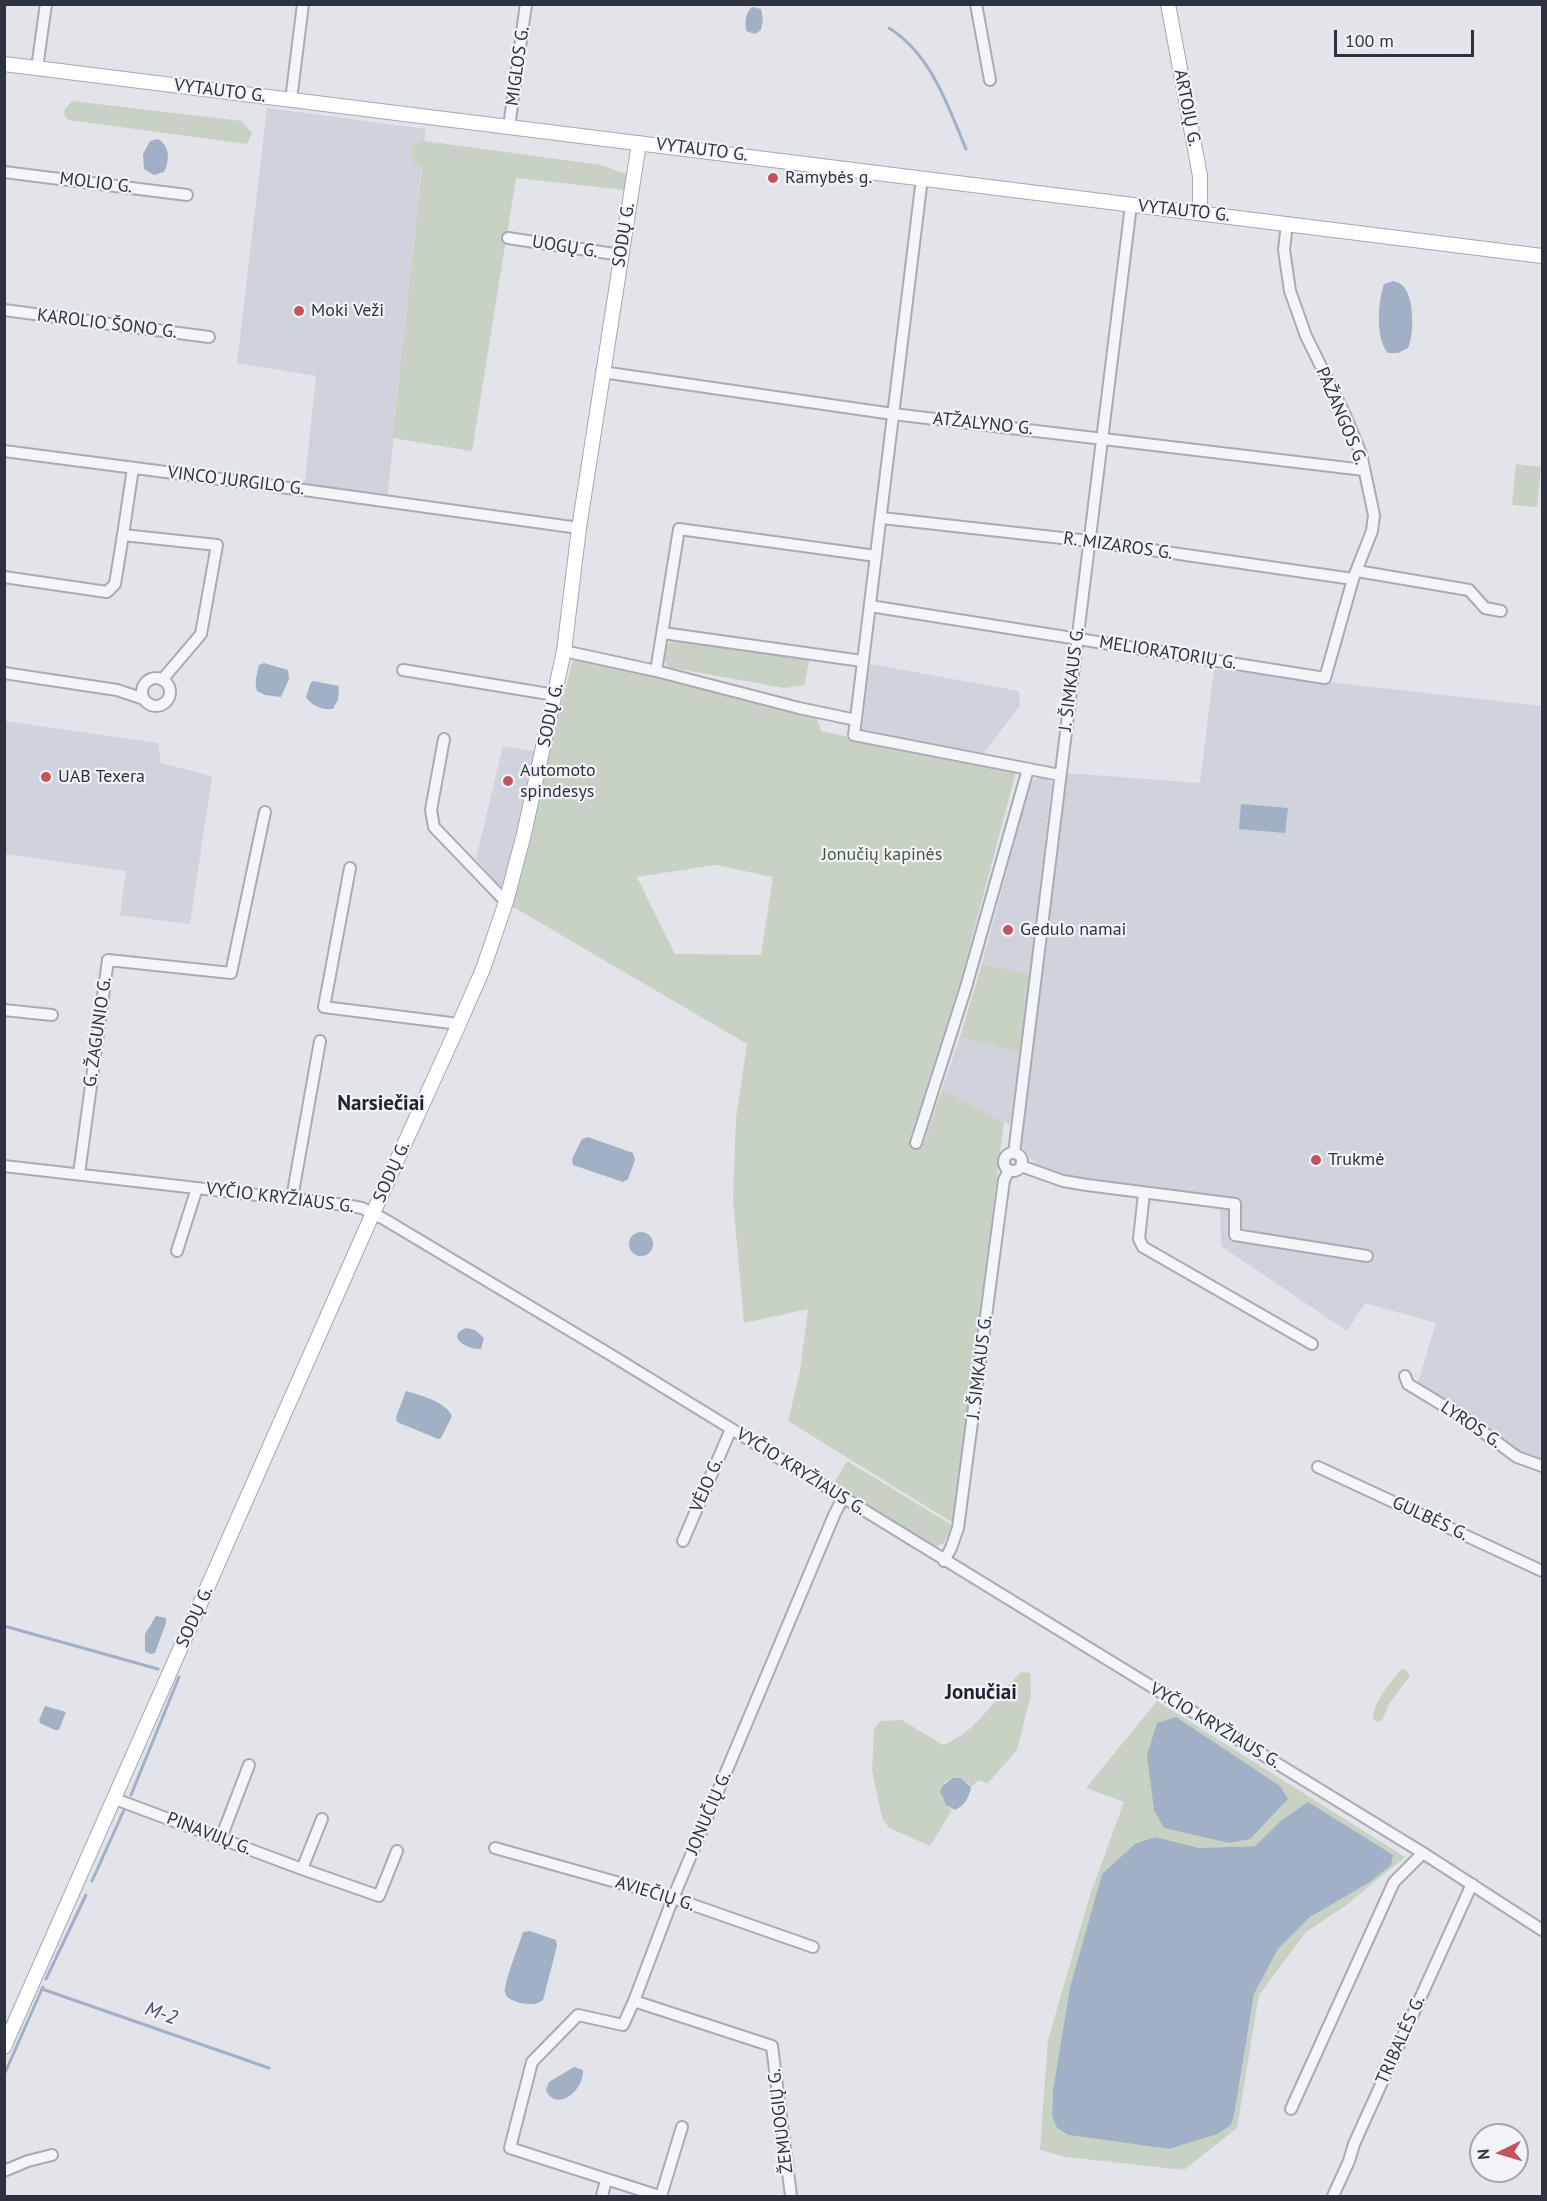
<!DOCTYPE html>
<html>
<head>
<meta charset="utf-8">
<style>
	body { margin:0 }
	#map { position:relative; width:1547px; height:2201px; overflow:hidden; background:#e2e4e9; font-family:"PT Sans",sans-serif }
	canvas { display:block }
	.frame { position:absolute; inset:0; border:6px solid #2c323f; pointer-events:none }
	.north { position:absolute; left:1469px; top:2123px; width:60px; height:60px; box-sizing:border-box; background:#f2f3f7; border:2px solid #a3a6ad; border-radius:50%; rotate:265deg; font-size:16px; font-weight:700; line-height:24px; text-align:center; color:#2c323f }
	.north::after { content:''; display:block; margin:auto; width:21px; height:27px; background:#c1545d; clip-path:polygon(50% 0,100% 100%,50% 72%,0 100%) }
	.scale { position:absolute; left:1334px; top:30px; width:140px; height:27px; box-sizing:border-box; border:3px solid #2c323f; border-top:0; padding-left:8px; font-size:18px; line-height:21px; white-space:nowrap; color:#2c323f; -webkit-text-stroke:4px #f2f3f7; paint-order:stroke }
</style>
</head>
<body>
<div id="map">
<canvas width="1547" height="2201"></canvas>
<div class="frame"></div>
<div class="north">N</div>
<div class="scale">100 m</div>
</div>
<script>
const ctx = document.querySelector('canvas').getContext('2d');
ctx.lineJoin = 'round';
function paint(path, color) { ctx.fillStyle = color; ctx.fill(path, 'evenodd'); }
function stroke(path, color, width, dash) { ctx.strokeStyle = color; ctx.lineWidth = width; ctx.lineCap = dash ? 'butt' : 'round'; ctx.setLineDash(dash || []); ctx.stroke(path); }
function drawText(font, color, halo, rows, align = 'center') {
  ctx.font = font + ' "PT Sans",sans-serif'; ctx.lineWidth = 4.5; ctx.setLineDash([]); ctx.textBaseline = 'middle'; ctx.strokeStyle = halo; ctx.fillStyle = color; for (const [text, x, y, turn = 0] of rows) {
    ctx.save(); ctx.translate(x, y); ctx.rotate((+turn || 0) * Math.PI / 180); ctx.textAlign = isNaN(turn) ? turn : align; if (halo) ctx.strokeText(text, 0, 0); ctx.fillText(text, 0, 0); ctx.restore();
  }
}
paint(new Path2D(`
	M267 108 426 129 387 501 304 490 316 376 237 363Z
	M870 664 1019 691 1020 706 981 756 865 734 862 730Z
	M1214 669 1542 706V1459L1521 1452 1418 1382 1436 1323 1365 1303 1347 1331 1221 1246 1220 1197 1051 1174 1040 1169 1024 1151 1021 1141 1067 773 1200 783Z
	M5 721 158 743 161 763 212 776 190 924 120 915 126 871 5 854Z
	M503 746 538 752 504 892 476 859Z
	M1039 778H1047L1052 783 1030 974 982 964 1028 791 1033 780Z
	M960 1037 1020 1054 1010 1125 942 1089Z`), '#d0d3db');
paint(new Path2D(`
	M72 101 242 121 252 133 247 144 68 120 64 115 65 109Z
	M425 141 601 165 626 174 625 190 516 178 472 451 393 438 422 168 411 160 413 145Z
	M1516 464 1541 467 1537 507 1512 505Z
	M676 638 724 647 810 658 804 685 784 688 668 667C660 654 663 646 676 638Z
	M573 659 814 711 821 731 1016 772 961 979 909 1141 922 1148 942 1089 1004 1122 953 1523 788 1421 800 1371 808 1309 744 1323 733 1200 736 1118 747 1044 510 905ZM715 865 773 877 761 955 675 954 637 877Z
	M982 964 1030 974 1020 1054 960 1037Z
	M847 1461 952 1525 944 1543 934 1547 834 1483Z
	M1405 1669 1410 1676 1389 1704 1383 1719 1378 1722 1373 1720C1373 1703 1390 1683 1400 1670Z
	M1021 1672 1030 1673 1031 1694 1017 1750 988 1783 978 1780 971 1787 968 1783 946 1781C937 1792 942 1802 952 1810L930 1846 889 1828 882 1818 872 1770 874 1729 880 1721 902 1720 943 1745C978 1732 995 1696 1021 1672Z
	M1157 1701 1405 1857 1345 1906 1306 1932 1259 1995 1237 2128 1184 2170 1067 2157 1040 2150 1048 2040 1090 1895 1124 1802 1086 1788ZM1282 1820 1340 1899 1310 1917 1278 1949 1254 1994 1234 2116 1231 2125 1218 2134 1169 2149 1068 2135 1057 2128 1052 2116 1053 2090 1070 1987 1102 1874 1154 1837 1199 1848 1255 1846Z`), '#c7d2c4');
paint(new Path2D(`
	M752 7 761 9 763 19 761 30 755 34 746 31C745 24 745 12 752 7Z
	M158 139C170 146 170 160 164 172L154 175 144 169 143 154 150 141Z
	M1393 281C1396 282 1400 283 1402 285 1415 296 1414 335 1408 348L1398 353H1388C1375 338 1378 302 1384 284Z
	M264 663 288 670 289 679 281 697 265 695 257 691C254 682 257 674 259 665Z
	M313 681 339 686 338 700 333 709C322 710 312 706 306 697L310 684Z
	M1241 804 1288 808 1285 833 1239 829Z
	M588 1137 633 1153 635 1160 628 1179 623 1182 573 1165 572 1159 582 1139Z
	M629 1244a12 12 0 1 1 24 0a12 12 0 1 1-24 0Z
	M466 1328 475 1330 484 1338 481 1349C467 1350 445 1336 466 1328Z
	M406 1391C420 1395 446 1402 452 1416L441 1438 438 1439 397 1422 396 1417Z
	M156 1616 166 1618V1623L155 1653 150 1654 145 1651V1634Z
	M45 1706 66 1712 59 1730H55L40 1723 39 1720Z
	M1176 1717 1280 1786 1288 1799 1250 1839 1229 1843 1164 1828 1154 1810 1147 1755 1157 1723Z
	M953 1778H960L971 1787C969 1798 965 1805 955 1810L946 1805 940 1792 942 1786Z
	M1308 1802 1393 1855 1391 1865 1370 1882 1310 1917 1278 1949 1254 1994 1234 2116 1231 2125 1218 2134 1169 2149 1068 2135 1057 2128 1052 2116 1053 2090 1070 1987 1102 1874 1135 1844 1155 1837 1199 1848 1255 1846 1282 1820Z
	M530 1931 556 1940 557 1946 543 2000C535 2006 529 2004 520 2003 514 2001 507 1999 505 1993 503 1985 520 1942 523 1932Z
	M574 2067 583 2070C584 2091 556 2113 546 2090L549 2082Z`), '#a1b0c5');
stroke(new Path2D(`
	M889 28C931 54 948 106 966 149
	M4 1626 158 1669
	M131 1795 179 1677
	M92 1881 124 1810
	M46 1979 86 1895
	M43 1987 42 1989 269 2068
	M4 2075 42 1989`), '#a1b0c5', 3);
const minor = new Path2D(`
	M976 4 990 80
	M37 68 46 4
	M291 100 303 4
	M509 127 526 4
	M4 172 187 195
	M922 178 854 735 1060 775
	M508 238 621 255
	M4 310 209 337
	M602 372 893 414 1364 470
	M4 451 304 490 579 528
	M882 518 1089 541 1353 579
	M123 535 133 468
	M1357 571 1469 590 1485 608 1501 611
	M4 577 107 592 115 584 123 535 217 545 201 634 162 680
	M870 606 1325 678 1353 579 1372 531 1374 515 1361 454 1345 415 1306 336 1290 291 1284 250 1287 223
	M663 633 862 661
	M564 651 656 671 679 529 876 556
	M403 670 555 695
	M656 671 799 708 856 720
	M4 673 117 690 144 699
	M142 692a14 14 0 1 1 28 0a14 14 0 1 1-28 0Z
	M444 739 431 810 434 827 506 902
	M350 868 324 1007 459 1024
	M4 1010 52 1015
	M916 1143 966 987 1028 769
	M1004 1162a9 9 0 1 1 18 0a9 9 0 1 1-18 0Z
	M1014 1153 1131 205
	M4 1166 345 1205 362 1208 384 1219 611 1355 1423 1853 1542 1930
	M1021 1166 1063 1181 1087 1185 1235 1204V1235L1367 1256
	M79 1174 108 960 231 973 265 812
	M1144 1193 1139 1239 1143 1247 1312 1344
	M292 1198 320 1041
	M177 1251 197 1188
	M1405 1376 1408 1384 1464 1418 1517 1457 1542 1466
	M1318 1467 1542 1571
	M683 1541 731 1429
	M944 1561 951 1548 958 1528 1004 1180 1009 1170
	M115 1799 302 1869 379 1896 397 1851
	M221 1838 249 1765
	M495 1848 673 1898 813 1947
	M302 1869 322 1819
	M634 2001 772 2046 791 2196
	M1291 2109 1394 1882 1423 1853
	M4 2171 28 2161 52 2155
	M602 2196 606 2180
	M659 2196 510 2148 532 2062 578 2015 623 2025 634 2001 673 1898 835 1513 843 1498
	M661 2196 682 2127
	M1333 2196 1349 2161 1354 2144 1472 1884`);
const major = new Path2D(`
	M1168 4 1200 176V213
	M4 64 1542 256
	M4 2047 373 1213 459 1024 483 969 506 902 524 834 564 651 579 528 639 143`);
stroke(minor, '#a8abb3', 14);
stroke(major, '#a3a8b4', 16);
stroke(minor, '#f4f5f8', 10);
stroke(major, '#fff', 14);
for (const [x, y, r, color] of [
	[773,178,6,"#c1545d"],
	[299,311,6,"#c1545d"],
	[46,777,6,"#c1545d"],
	[508,781,6,"#c1545d"],
	[1008,930,6,"#c1545d"],
	[1316,1160,6,"#c1545d"]
]) { const dot = new Path2D(); dot.arc(x, y, r, 0, 2 * Math.PI); ctx.fillStyle = color; ctx.fill(dot); stroke(dot, '#f2f3f7', 2); }
drawText('18px', '#2c323f', '#f2f3f7', [
	["MIGLOS G.",518,66,-82],
	["VYTAUTO G.",220,91,7],
	["ARTOJŲ G.",1187,108,79],
	["VYTAUTO G.",702,150,7],
	["MOLIO G.",96,183,7],
	["VYTAUTO G.",1184,211,6],
	["SODŲ G.",624,235,-81],
	["UOGŲ G.",565,247,9],
	["KAROLIO ŠONO G.",107,324,7],
	["PAŽANGOS G.",1341,416,67],
	["ATŽALYNO G.",983,424,6],
	["VINCO JURGILO G.",236,481,7],
	["R. MIZAROS G.",1118,546,8],
	["MELIORATORIŲ G.",1168,653,9],
	["J. ŠIMKAUS G.",1072,679,-83],
	["SODŲ G.",551,715,-78],
	["G. ŽAGUNIO G.",98,1032,-82],
	["SODŲ G.",392,1172,-66],
	["VYČIO KRYŽIAUS G.",280,1198,7],
	["J. ŠIMKAUS G.",980,1367,-83],
	["LYROS G.",1471,1425,34],
	["VYČIO KRYŽIAUS G.",801,1472,32],
	["VĖJO G.",707,1485,-67],
	["GULBĖS G.",1430,1519,25],
	["SODŲ G.",195,1617,-66],
	["VYČIO KRYŽIAUS G.",1215,1726,31],
	["JONUČIŲ G.",709,1813,-67],
	["PINAVIJŲ G.",209,1834,21],
	["AVIEČIŲ G.",655,1894,17],
	["TRIBALĖS G.",1401,2040,-66],
	["ŽEMUOGIŲ G.",781,2121,-97]
]);
drawText('18px', '#2c323f', '#f2f3f7', [
	["Ramybės g.",785,178],
	["Moki Veži",311,311],
	["Automoto",520,771],
	["spindesys",520,792],
	["UAB Texera",58,777],
	["Gedulo namai",1020,930],
	["Trukmė",1328,1160]
], 'left');
drawText('18px', '#3e5a3b', '#f2f3f7', [
	["Jonučių kapinės",882,855]
]);
drawText('italic 20px', '#3a4e6f', '#f2f3f7', [
	["M-2",161,2014,20]
]);
drawText('bold 21px', '#1e2330', '#f2f3f7', [
	["Narsiečiai",381,1104],
	["Jonučiai",981,1693]
]);
</script>
</body>
</html>
